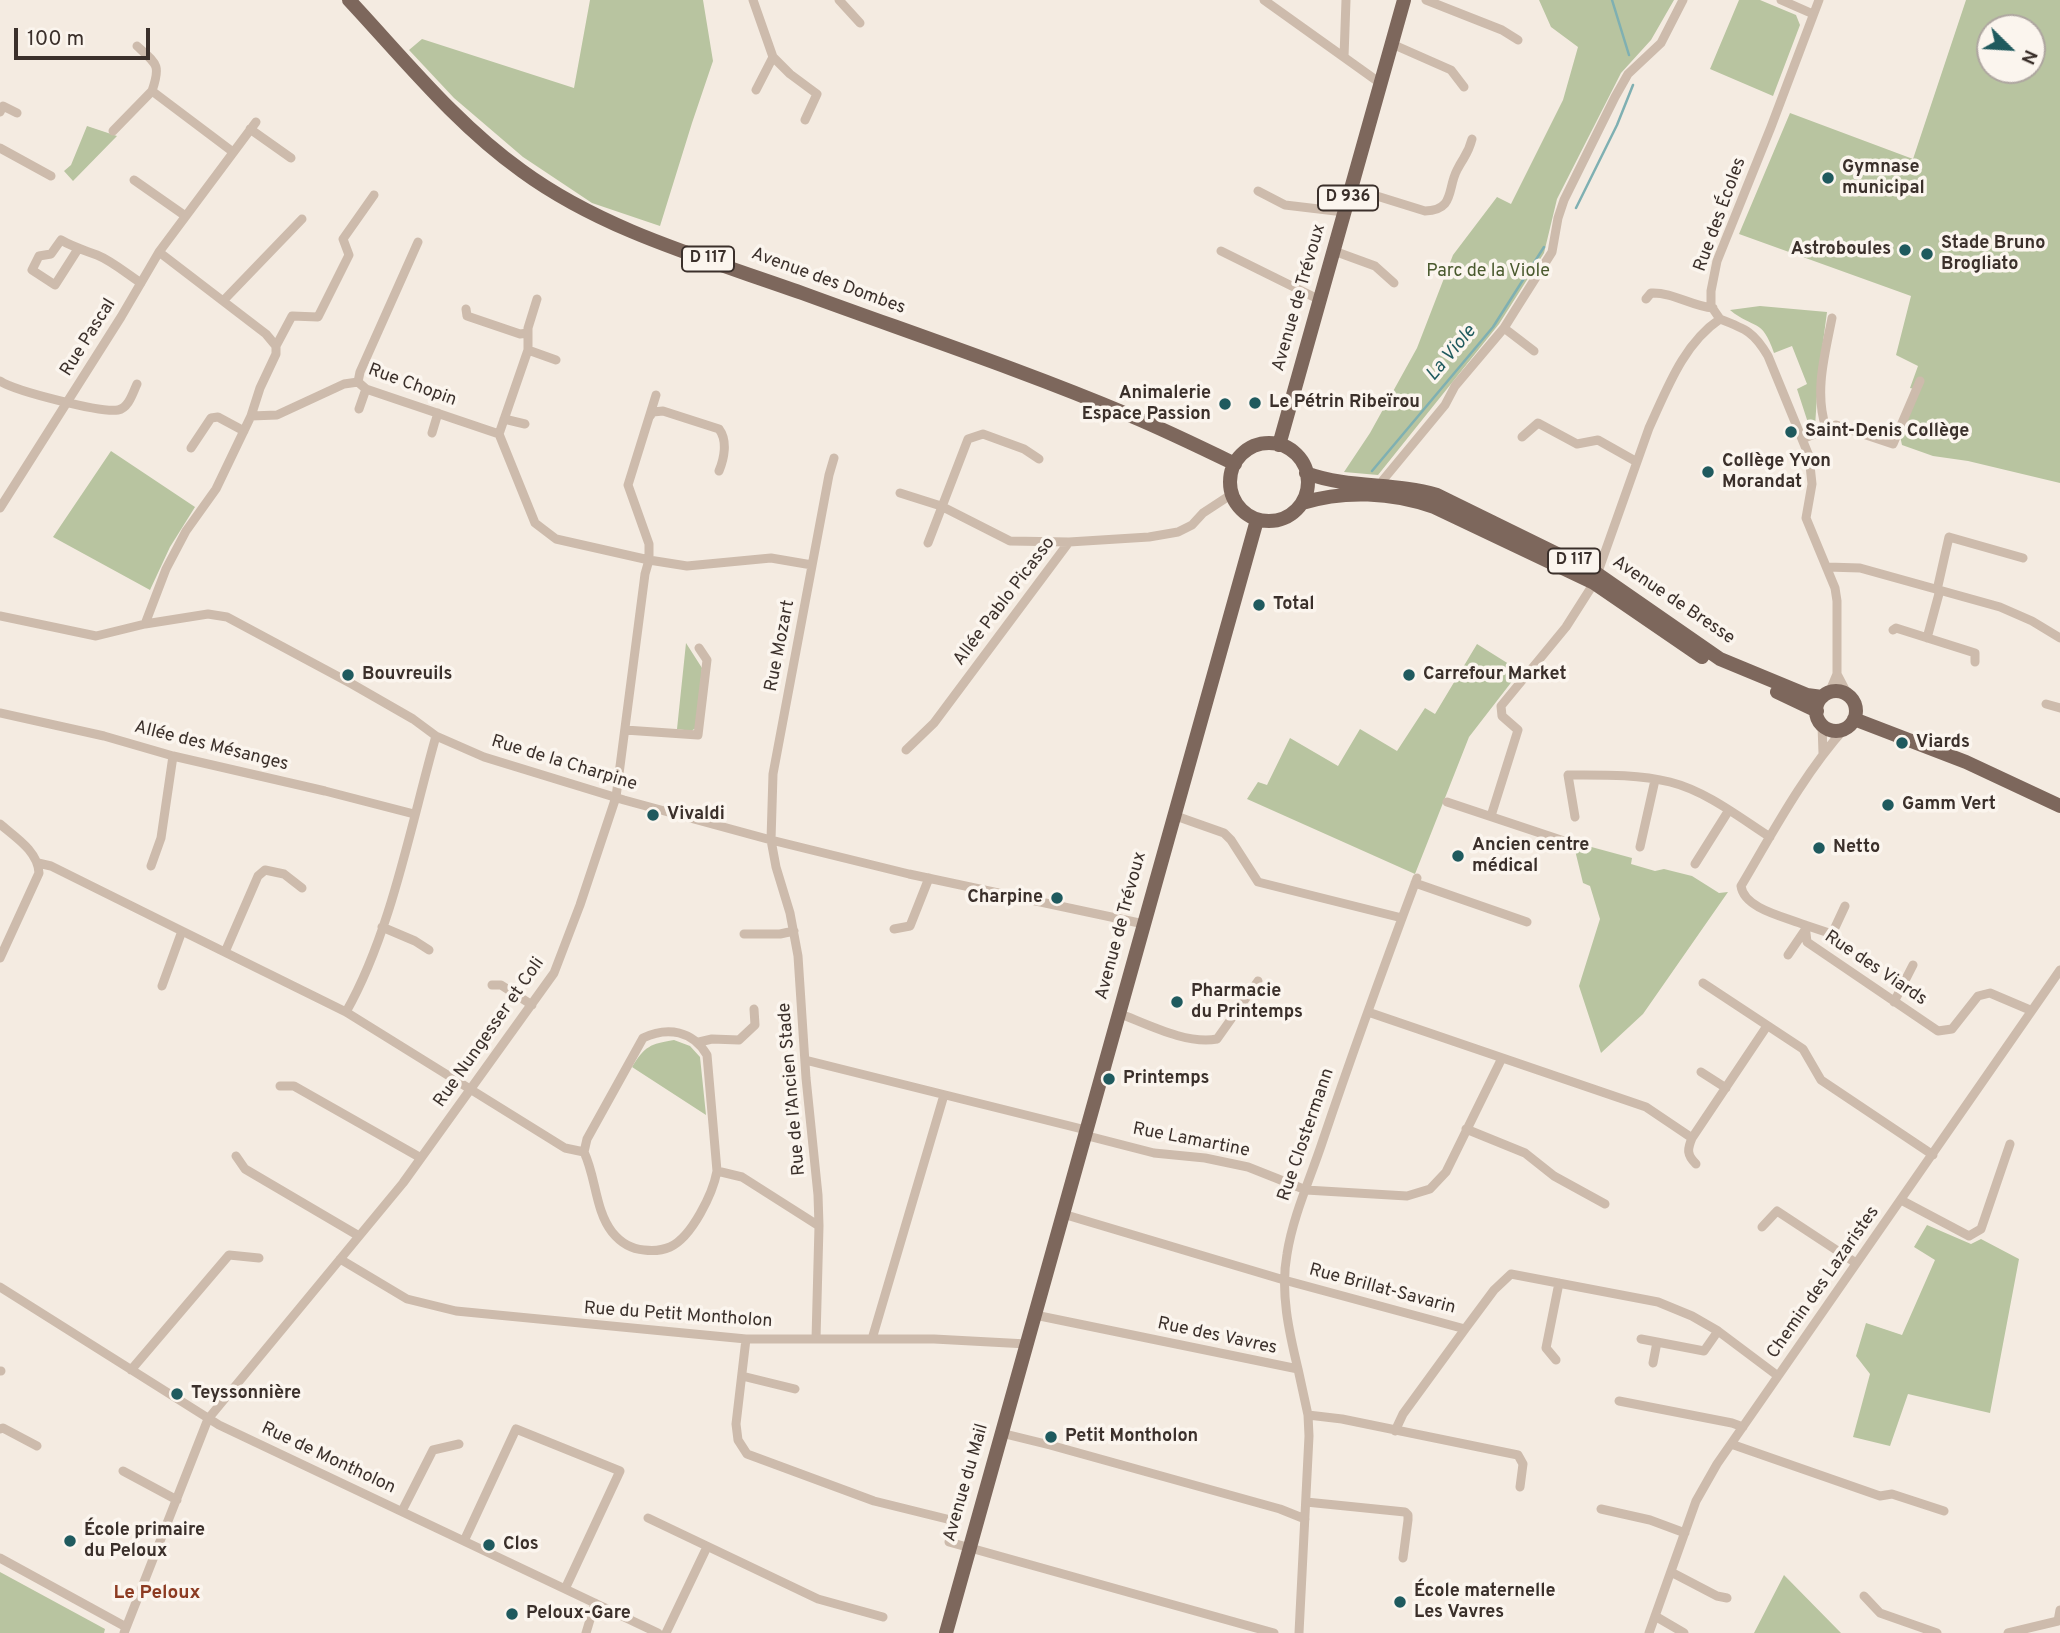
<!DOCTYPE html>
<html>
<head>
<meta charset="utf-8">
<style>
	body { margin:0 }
	#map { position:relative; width:2060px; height:1633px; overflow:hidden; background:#f4ebe1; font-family:Overpass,sans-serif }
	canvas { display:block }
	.north { position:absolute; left:1976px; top:14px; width:70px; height:70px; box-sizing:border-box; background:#fbf5ee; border:2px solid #aea6a0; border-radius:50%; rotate:114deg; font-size:19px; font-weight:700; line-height:28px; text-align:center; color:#3b302b }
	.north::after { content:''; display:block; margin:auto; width:24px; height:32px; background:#1f5a5e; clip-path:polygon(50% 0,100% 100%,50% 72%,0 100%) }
	.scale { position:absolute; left:14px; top:28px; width:136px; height:32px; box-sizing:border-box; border:4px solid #3b302b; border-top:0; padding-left:9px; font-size:21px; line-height:24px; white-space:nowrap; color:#3b302b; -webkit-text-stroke:5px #fbf5ee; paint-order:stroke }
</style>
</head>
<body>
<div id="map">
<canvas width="2060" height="1633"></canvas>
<div class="north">N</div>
<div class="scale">100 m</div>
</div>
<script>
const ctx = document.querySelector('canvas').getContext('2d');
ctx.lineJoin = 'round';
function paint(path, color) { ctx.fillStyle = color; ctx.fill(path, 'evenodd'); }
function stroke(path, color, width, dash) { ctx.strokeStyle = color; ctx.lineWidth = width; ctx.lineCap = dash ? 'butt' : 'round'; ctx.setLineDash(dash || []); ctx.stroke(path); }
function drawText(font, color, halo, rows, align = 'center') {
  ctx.font = font + ' Overpass,sans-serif'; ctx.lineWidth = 7; ctx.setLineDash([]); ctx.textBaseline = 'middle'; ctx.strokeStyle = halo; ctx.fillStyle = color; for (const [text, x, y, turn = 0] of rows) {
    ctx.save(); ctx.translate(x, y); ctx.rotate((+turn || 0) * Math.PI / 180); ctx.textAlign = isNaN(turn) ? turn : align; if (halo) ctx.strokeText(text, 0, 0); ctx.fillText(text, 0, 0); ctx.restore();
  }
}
paint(new Path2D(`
	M590 0H703L713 61 692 123 660 226 592 203 523 157 454 98 409 50 422 39 574 88Z
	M1539 0H1674L1651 40 1621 73 1557 199 1544 253 1499 324 1378 475 1344 472 1370 433 1417 348 1453 255 1497 197 1511 204 1563 100 1578 47 1551 27Z
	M1739 0H1760L1796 15 1800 25 1773 96 1710 69Z
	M1966 0H2060V483L1968 461 1933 456 1902 445 1900 436 1918 390 1910 388 1918 366 1896 355 1911 296 1739 234 1790 113 1913 159ZM1990 28H2032V70H1990Z
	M87 126 117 136 73 181 64 171 71 165Z
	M1760 306 1827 312 1818 380 1815 427 1810 429 1797 389 1807 384 1792 346 1774 353C1762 317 1754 330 1730 310Z
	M111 451 195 507 170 547 150 590 53 537Z
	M686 643 702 668 696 728 691 731 677 729Z
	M1477 644 1520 671 1469 737 1415 874 1247 799 1258 782 1267 785 1290 738 1338 766 1360 729 1397 751 1425 708 1435 714Z
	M1573 842 1632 858 1631 864 1655 871 1664 869 1692 876 1719 893 1728 892 1643 1014 1601 1053 1579 986 1600 919 1590 886 1583 883Z
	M674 1040 690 1046 700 1057 706 1115 632 1067C645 1046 650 1044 674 1040Z
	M1927 1225 1971 1244 1981 1239 2019 1259 1990 1413 1908 1394 1890 1446 1853 1437 1870 1374 1856 1356 1866 1323 1902 1335 1935 1260 1914 1247Z
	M0 1572 105 1629 104 1633H0Z
	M1784 1575 1841 1633H1754Z`), '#b8c4a0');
stroke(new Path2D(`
	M1612 0 1629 55
	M1576 208 1617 125 1633 85
	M1372 471 1493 327 1544 247`), '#7fb0b2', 2.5);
stroke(new Path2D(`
	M753 0 773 57 790 74 817 94 805 120
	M839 0 860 23
	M1264 0 1380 83
	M1426 0 1502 30 1518 40
	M1781 0 1813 14
	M1392 44 1451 70 1464 87
	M137 46C157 64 161 65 152 91
	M1344 57 1346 0
	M756 90 773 57
	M0 112 3 106 17 113
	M250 129 291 158
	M113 131 152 91 233 152
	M0 148 51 176
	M134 180 184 215
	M1351 188 1425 211C1455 210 1447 189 1457 170 1464 156 1468 155 1472 139
	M1258 191 1285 205 1344 212
	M78 249 55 285 32 270 39 256 51 254 61 240C73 247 84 250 97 255 112 261 127 274 141 283
	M1221 251 1318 299
	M1334 251 1375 266 1394 283
	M159 252 256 122
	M1646 299 1651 293C1673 292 1691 306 1713 308
	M223 301 302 219
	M466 309 467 316 520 334 528 333
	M1720 319C1746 329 1754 332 1768 356L1809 456 1812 484 1806 518 1835 588 1837 601V674L1829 693
	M1720 319 1711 306V291L1717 261 1771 127 1819 0
	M1504 328 1534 351
	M276 346 292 316 318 317 349 255 343 239 374 195
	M528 350 556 360
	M0 381C15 391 101 413 118 410 129 408 133 392 137 384
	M358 382 360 372 418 242
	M359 409 366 389
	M650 416 653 412 663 411 719 429C728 441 724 459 719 471
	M504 419 525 424
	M1826 428C1814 392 1825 354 1832 318
	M432 433 438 413
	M499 434 528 350V328L537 299
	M1522 437 1538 423 1577 444 1598 440 1637 462
	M1802 439 1836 425 1893 444 1920 381
	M191 448 211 418 218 417 244 431
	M1381 490 1383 480 1445 405 1455 386 1504 328 1514 312 1552 252 1558 218 1564 200 1615 97 1628 74 1661 43 1683 0
	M900 493 941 506 1010 541 1069 542 1149 537 1178 532 1192 525 1203 513 1232 494
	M0 508 121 317 159 252 266 334 276 346V354L260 388 251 416
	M928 543 968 439 983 434 1024 449 1039 459
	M1827 567 1860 568 2000 607 2032 621 2060 638
	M1937 590 1949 537 2023 558
	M0 616 96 636 145 624 208 614 227 617 352 684 413 719 436 736 484 757 624 800 771 840 909 874 1144 924
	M145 624 166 569 186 531 216 489 251 416 277 415 344 384 358 382 366 389 499 434 535 523 556 539 649 560 687 566 771 558 812 565
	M1893 630 1896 628 1975 653V662
	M1927 638 1940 590
	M1837 674 1848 695
	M2046 704 2060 708
	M0 713 104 736 173 756 325 791 414 814
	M1822 725 1823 753
	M1845 728C1803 775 1773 832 1741 886 1744 909 1786 917 1805 925L1807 942 1938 1031 1952 1029 1978 996 1990 993 2030 1010
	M625 730 698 735 707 660 699 648
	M906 750 934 723 1069 542
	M1447 802 1564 841
	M1173 815 1224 833 1231 840 1258 882 1402 918
	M1491 816 1518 730 1502 716 1501 706 1566 627 1594 583 1649 428C1667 389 1683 344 1720 319
	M1575 817 1568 775C1602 775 1637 774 1670 782 1706 791 1739 817 1770 837
	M0 824C15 837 38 851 39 873L0 958
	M1640 847 1655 780
	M38 863 51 866 182 931 162 986
	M1695 864 1729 810
	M151 866 161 838 173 756
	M1415 883 1527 922
	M1805 925 1832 934 1845 906
	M382 927 415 941 429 950
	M894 929 910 926 929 878
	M182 931 346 1012 565 1148 584 1152C596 1177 595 1210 612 1232 620 1242 631 1249 644 1250 652 1251 663 1250 670 1247 692 1237 713 1193 717 1171L742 1177 819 1226
	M744 934H780L794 931
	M225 952 258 876 265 870 284 874 302 888
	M1788 955 1805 930
	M1703 983 1803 1049 1821 1080 1933 1155
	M492 985H501L532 1005
	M1894 1002 1913 965
	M346 1012C391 933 411 824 436 736
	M1368 1012 1646 1107 1692 1138
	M1118 1013C1147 1024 1187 1045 1217 1039L1258 981
	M699 1042 712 1039 739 1040 755 1025 754 1009
	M805 1060 1086 1130
	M1701 1072 1726 1088
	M280 1086H294L421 1158
	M1466 1129 1525 1153 1554 1176 1605 1204
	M1084 1135 1154 1153 1205 1158 1248 1167 1306 1190 1407 1196 1430 1189 1446 1172 1502 1058
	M584 1152 587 1139 643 1038C668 1026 693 1031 707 1055L717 1171
	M236 1156 245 1169 359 1236
	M1696 1164C1687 1155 1687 1150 1692 1138L1767 1026
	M1901 1200 1969 1236 1981 1229 2010 1144
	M1063 1214 1284 1280 1465 1329 1494 1290 1511 1274 1658 1302 1692 1316 1718 1331 1778 1376
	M1762 1227 1777 1211 1856 1263
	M340 1259 407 1299 456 1311 746 1339H934L1027 1344
	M0 1287 219 1425 658 1633
	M1035 1315 1298 1369 1308 1415 1309 1436 1299 1633
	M746 1339 736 1424 738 1440 747 1454 874 1501 955 1521 949 1542 1274 1633
	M816 1339 819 1226 818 1195 806 1078 798 956 790 913 776 867 771 840 773 774 829 475 834 458
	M872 1339 944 1095
	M1641 1339 1657 1342
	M1556 1360 1546 1348 1559 1283
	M1653 1363 1657 1342 1704 1351 1718 1331
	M1298 1369C1289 1332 1280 1292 1287 1254 1293 1216 1310 1179 1322 1143 1352 1054 1384 966 1417 878
	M131 1370 229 1255 259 1258
	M0 1371H1
	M742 1376 795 1389
	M1619 1401 1732 1423 1743 1427
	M1308 1415 1342 1419 1518 1455 1523 1464 1520 1487
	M0 1429 3 1428 37 1446
	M1395 1431 1403 1414 1465 1329
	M1001 1433 1050 1445 1280 1509 1305 1519
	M1731 1444 1880 1496 1892 1494 1944 1511
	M123 1471 177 1500
	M1306 1502 1405 1512 1408 1515V1520L1403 1558
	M1601 1509 1650 1520 1685 1533
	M402 1511 433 1450 459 1444
	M648 1518 818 1599 883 1617
	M464 1541 516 1429 620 1471 565 1589
	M0 1558 126 1627
	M1671 1572 1717 1596 1727 1598
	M1864 1596 1880 1613 1937 1633
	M1655 1616 1684 1633
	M124 1633 208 1419 403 1183 554 973 580 905 616 797 645 574 649 560V544L628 485 656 395
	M586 1633 595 1603
	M666 1633 707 1547
	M1649 1633 1696 1501 1717 1464 2060 970
	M2008 1633 2058 1621 2060 1610`), '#cdbbac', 9);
stroke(new Path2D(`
	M349 0C404 59 456 124 522 171 604 231 707 259 802 293 911 333 1022 370 1129 415 1165 430 1200 447 1235 464
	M1230 482a39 39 0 1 1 78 0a39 39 0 1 1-78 0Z
	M1279 445 1404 0
	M1306 473C1349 489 1394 482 1437 495L1596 573 1720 659 1807 695 1822 697
	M1302 503C1344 490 1392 492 1434 507L1594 583 1702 657
	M1816 711a20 20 0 1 1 40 0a20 20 0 1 1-40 0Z
	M1777 692 1817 711
	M1854 719 1966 762 2060 806
	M946 1633 1257 520`), '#7d675c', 14);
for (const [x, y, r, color] of [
	[1828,178,7,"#1f5a5e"],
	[1905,250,7,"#1f5a5e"],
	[1927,254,7,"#1f5a5e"],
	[1255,403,7,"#1f5a5e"],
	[1225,404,7,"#1f5a5e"],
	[1791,432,7,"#1f5a5e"],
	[1708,472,7,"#1f5a5e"],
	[1259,605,7,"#1f5a5e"],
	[348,675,7,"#1f5a5e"],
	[1409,675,7,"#1f5a5e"],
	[1902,743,7,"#1f5a5e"],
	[1888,805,7,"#1f5a5e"],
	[653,815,7,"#1f5a5e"],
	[1819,848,7,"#1f5a5e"],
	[1458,856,7,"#1f5a5e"],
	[1057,898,7,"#1f5a5e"],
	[1177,1002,7,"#1f5a5e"],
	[1109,1079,7,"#1f5a5e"],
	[177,1394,7,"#1f5a5e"],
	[1051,1437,7,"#1f5a5e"],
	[70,1541,7,"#1f5a5e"],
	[489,1545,7,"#1f5a5e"],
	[1400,1602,7,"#1f5a5e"],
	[512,1614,7,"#1f5a5e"]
]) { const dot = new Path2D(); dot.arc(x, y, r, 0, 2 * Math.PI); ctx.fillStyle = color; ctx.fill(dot); stroke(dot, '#fbf5ee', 2.5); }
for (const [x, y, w] of [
	[1348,198,60],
	[708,259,52],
	[1574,561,52]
]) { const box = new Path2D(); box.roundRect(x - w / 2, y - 12.5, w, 25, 5); ctx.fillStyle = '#fbf5ee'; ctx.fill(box); stroke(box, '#3b302b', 2); }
drawText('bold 16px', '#3b302b', null, [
	["D 936",1348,198],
	["D 117",708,259],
	["D 117",1574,561]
]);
drawText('bold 18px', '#3b302b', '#fbf5ee', [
	["Gymnase",1842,168],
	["municipal",1842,189],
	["Stade Bruno",1941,244],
	["Brogliato",1941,265],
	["Astroboules",1891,250,"right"],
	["Animalerie",1211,394,"right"],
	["Espace Passion",1211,415,"right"],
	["Le Pétrin Ribeïrou",1269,403],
	["Saint-Denis Collège",1805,432],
	["Collège Yvon",1722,462],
	["Morandat",1722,483],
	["Total",1273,605],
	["Bouvreuils",362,675],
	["Carrefour Market",1423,675],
	["Viards",1916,743],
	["Gamm Vert",1902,805],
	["Vivaldi",667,815],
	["Ancien centre",1472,846],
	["médical",1472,867],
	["Netto",1833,848],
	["Charpine",1043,898,"right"],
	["Pharmacie",1191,992],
	["du Printemps",1191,1013],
	["Printemps",1123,1079],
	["Teyssonnière",191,1394],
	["Petit Montholon",1065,1437],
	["École primaire",84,1531],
	["du Peloux",84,1552],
	["Clos",503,1545],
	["École maternelle",1414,1592],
	["Les Vavres",1414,1613],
	["Peloux-Gare",526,1614]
], 'left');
drawText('18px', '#3b302b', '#fbf5ee', [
	["Rue des Écoles",1721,215,-70],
	["Avenue des Dombes",828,282,20],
	["Avenue de Trévoux",1300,298,-74],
	["Rue Pascal",89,338,-58],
	["Rue Chopin",412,386,20],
	["Avenue de Bresse",1673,601,34],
	["Allée Pablo Picasso",1005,602,-53],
	["Rue Mozart",781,646,-79],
	["Allée des Mésanges",211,747,14],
	["Rue de la Charpine",564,764,17],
	["Avenue de Trévoux",1122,926,-75],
	["Rue des Viards",1875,969,34],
	["Rue Nungesser et Coli",490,1033,-55],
	["Rue de l’Ancien Stade",793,1089,-95],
	["Rue Clostermann",1307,1135,-71],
	["Rue Lamartine",1191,1141,11],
	["Chemin des Lazaristes",1824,1283,-55],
	["Rue Brillat-Savarin",1382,1290,15],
	["Rue du Petit Montholon",678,1316,4],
	["Rue des Vavres",1217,1337,12],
	["Rue de Montholon",328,1459,25],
	["Avenue du Mail",967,1483,-74]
]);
drawText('18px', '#4a5a2e', '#fbf5ee', [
	["Parc de la Viole",1488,272]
]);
drawText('italic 19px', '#1f5a5e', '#fbf5ee', [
	["La Viole",1452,354,-50]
]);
drawText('bold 19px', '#8c3b22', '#fbf5ee', [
	["Le Peloux",157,1594]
]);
</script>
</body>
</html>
